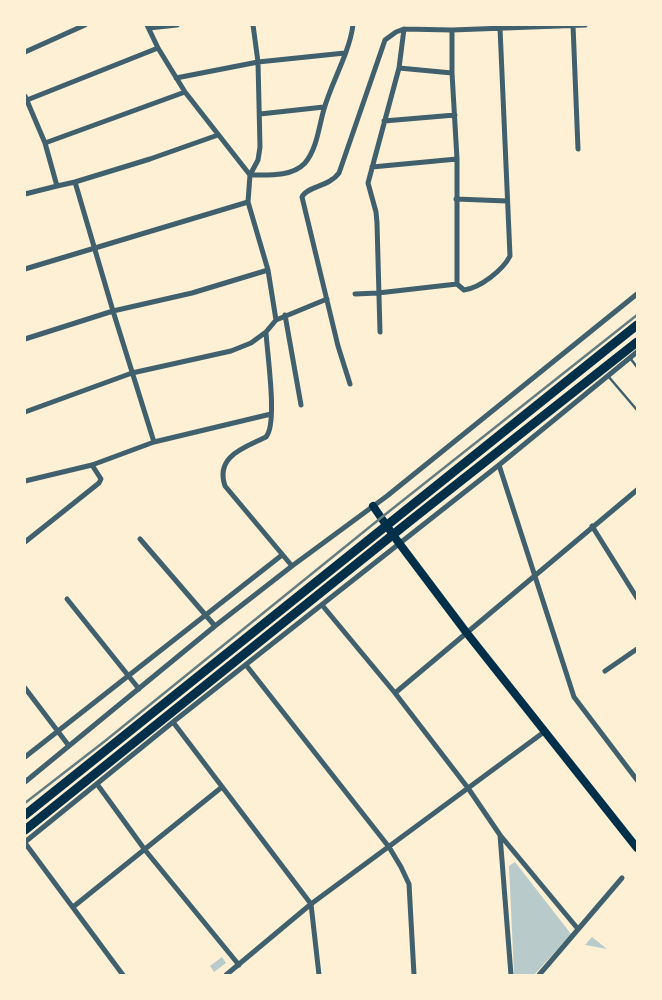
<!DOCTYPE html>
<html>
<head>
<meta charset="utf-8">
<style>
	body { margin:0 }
	#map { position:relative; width:662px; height:1000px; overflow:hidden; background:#fdf0d5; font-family:Arial,sans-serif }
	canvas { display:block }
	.frame { position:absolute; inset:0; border:26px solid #fdf0d5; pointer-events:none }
</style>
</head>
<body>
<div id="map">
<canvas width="662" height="1000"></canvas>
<div class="frame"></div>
</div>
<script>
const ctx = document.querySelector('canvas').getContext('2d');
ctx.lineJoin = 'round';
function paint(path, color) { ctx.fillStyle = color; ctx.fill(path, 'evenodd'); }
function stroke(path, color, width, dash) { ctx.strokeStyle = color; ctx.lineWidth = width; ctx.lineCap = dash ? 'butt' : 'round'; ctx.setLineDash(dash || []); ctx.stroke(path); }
paint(new Path2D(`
	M515 862 571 934 534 975H514L509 866Z
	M592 937 607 949 585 945Z
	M222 957 226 963 214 972 210 966Z`), '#b9caca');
stroke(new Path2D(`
	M630 358 637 367
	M608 376 637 410`), '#3f606c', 2.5);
stroke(new Path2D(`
	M147 25 158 48 185 92 250 175 248 202 268 270 276 320 266 332C267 354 278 423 266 437 244 448 215 456 225 486L292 566
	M573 25 578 149
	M149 28 177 25
	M452 30V73L457 159V284L464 290C480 288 503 270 510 256L500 28
	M25 52 85 25
	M399 68 452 73
	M176 78 258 62 345 53
	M25 96 45 143 57 186 75 182 113 311 154 442
	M27 100 158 48
	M260 114 324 107
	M384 121 455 115
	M45 143 185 92
	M372 167 457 159
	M250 175C268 175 292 177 305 163 317 149 319 126 324 109 332 81 349 54 353 25
	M250 175 258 160 260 147 258 62 253 25
	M75 182 150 159 218 135
	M25 194 57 186
	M456 199 507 201
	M25 269 248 202
	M355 294 378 293 457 284
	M285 315 301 405
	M276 320 327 299
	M380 332 377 223 376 212 368 183 399 68 404 29
	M25 339 113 311 192 293 268 270
	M350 384 338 346 302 197C307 186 329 187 339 173L385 40 396 32 404 29 452 30 585 25
	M25 412 132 373 231 351 251 343 266 332
	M499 465 574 697 637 780
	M25 481 92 465 154 442 271 414
	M592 526 637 598
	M140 539 215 626
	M25 542 99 483 101 479 92 465
	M67 599 139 689
	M322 605 395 693 468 788 500 835 511 975
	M246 665 389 847 401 867 409 884 414 975
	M605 671 637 649
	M25 688 69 746
	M395 693 637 490
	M173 722 311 904 319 975
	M25 757 282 555
	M25 782 215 626 292 566 387 496 637 294
	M97 784 145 850 239 965
	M500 835 578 929
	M25 842 173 722 499 465 637 352
	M25 843 123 975
	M73 907 222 787
	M226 975 311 904 544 732
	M539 975 622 878`), '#3f606c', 5);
stroke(new Path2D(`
	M373 506 396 539 466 632 637 848`), '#003049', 8);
stroke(new Path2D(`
	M25 815 637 325
	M25 830 410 521 637 342`), '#003049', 9);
stroke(new Path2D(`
	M25 803 105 741 382 517 637 315`), '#657d81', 2.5);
</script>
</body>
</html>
